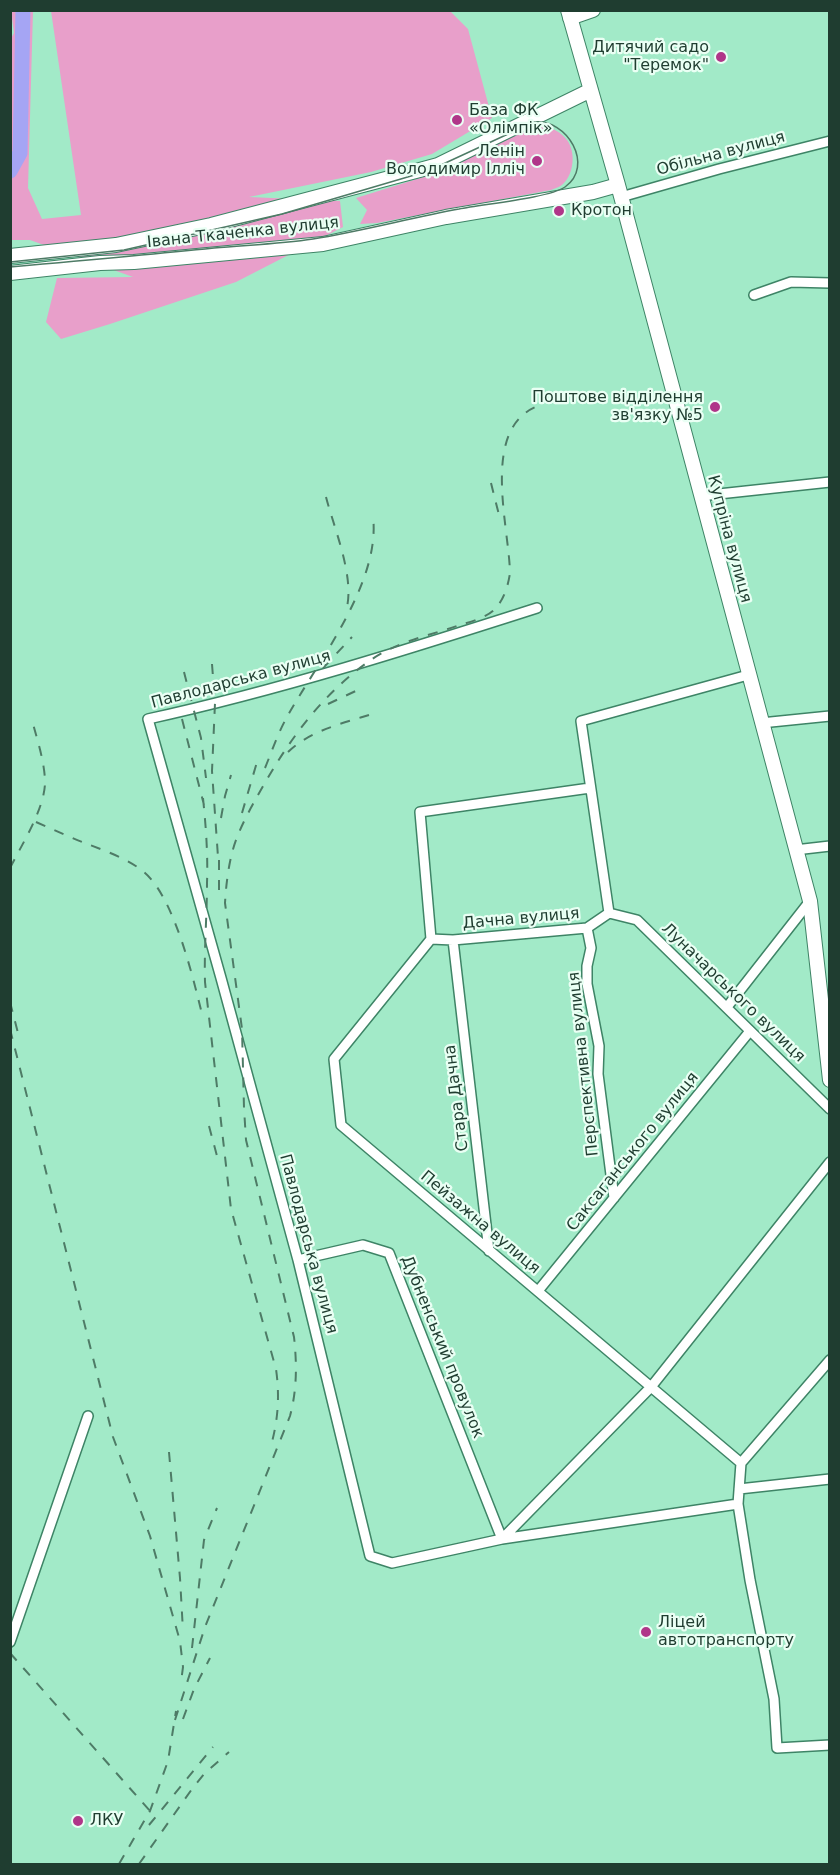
<!DOCTYPE html>
<html>
<head>
<meta charset="utf-8">
<style>
	body { margin:0 }
	#map { position:relative; width:840px; height:1875px; overflow:hidden; background:#a2eac8; font-family:"DejaVu Sans",sans-serif }
	canvas { display:block }
	.frame { position:absolute; inset:0; border:12px solid #1f3d30; pointer-events:none }
</style>
</head>
<body>
<div id="map">
<canvas width="840" height="1875"></canvas>
<div class="frame"></div>
</div>
<script>
const ctx = document.querySelector('canvas').getContext('2d');
ctx.lineJoin = 'round';
function paint(path, color) { ctx.fillStyle = color; ctx.fill(path, 'evenodd'); }
function stroke(path, color, width, dash) { ctx.strokeStyle = color; ctx.lineWidth = width; ctx.lineCap = dash ? 'butt' : 'round'; ctx.setLineDash(dash || []); ctx.stroke(path); }
function drawText(font, color, halo, rows, align = 'center') {
  ctx.font = font + ' "DejaVu Sans",sans-serif'; ctx.lineWidth = 4.5; ctx.setLineDash([]); ctx.textBaseline = 'middle'; ctx.strokeStyle = halo; ctx.fillStyle = color; for (const [text, x, y, turn = 0] of rows) {
    ctx.save(); ctx.translate(x, y); ctx.rotate((+turn || 0) * Math.PI / 180); ctx.textAlign = isNaN(turn) ? turn : align; if (halo) ctx.strokeText(text, 0, 0); ctx.fillText(text, 0, 0); ctx.restore();
  }
}
paint(new Path2D(`
	M11 11H33L28 188 42 219 81 215 51 11H450L468 29 492 118 432 154 371 172 249 197 340 201 343 227 236 282 110 324 61 339 46 322 57 278 133 277 30 240H11L10 40 14 33Z
	M543 125C552 128 561 132 567 140 576 152 574 174 563 184 560 187 555 188 551 190L377 223 360 224 367 210 356 198 430 175 530 127Z`), '#e89fca');
stroke(new Path2D(`
	M10 171 20 153 23 10`), '#a5a5f4', 15);
const street = new Path2D(`
	M621 197 719 169 830 141
	M754 295 791 282 830 283
	M700 496 830 482
	M537 608C409 649 280 690 148 719L221 978 298 1260 370 1556 392 1563 502 1539 651 1387 830 1162
	M761 723 830 716
	M795 850 830 846
	M609 913 581 721 748 675
	M609 913 637 920 830 1109
	M587 928 591 948 587 966V984L599 1046 598 1074 614 1198
	M431 939 334 1059 341 1125 741 1463 738 1504 750 1580 774 1699 777 1748 830 1745
	M431 939 420 812 590 788
	M431 939 453 940 587 928 609 913
	M453 940 489 1251
	M727 1007 810 901
	M298 1260 363 1245 389 1253 502 1539 738 1504
	M538 1291 750 1031
	M741 1463 830 1360
	M739 1489 830 1479
	M10 1642 88 1416`);
const secondary = new Path2D(`
	M568 10 618 185 810 901 830 1080
	M570 18 593 10
	M10 256 116 245 211 225 416 171 438 165 591 90
	M10 273 100 263 134 262 323 244 446 217 593 192 618 185`);
stroke(street, '#3e8466', 12);
stroke(secondary, '#3e8466', 16);
stroke(street, '#fff', 9);
stroke(secondary, '#fff', 14);
stroke(new Path2D(`
	M10 262 124 250 282 214 428 171 534 122C567 118 595 166 565 187 549 198 483 204 459 209 410 218 362 231 313 239 280 244 247 245 214 248 146 255 78 261 10 267`), '#4e7b66', 1.5);
stroke(new Path2D(`
	M491 483 499 515
	M326 497C334 528 354 575 347 607
	M212 664 215 703 212 771 218 857
	M323 668 352 637
	M184 672 201 738 206 778
	M328 704 362 688
	M182 719 204 805
	M288 752C310 731 340 724 369 715
	M265 768C272 751 278 733 287 717 318 661 381 583 373 516
	M203 798C206 827 208 855 207 883 207 916 204 949 205 982L231 1209 276 1369C280 1397 278 1422 270 1449
	M242 813 257 762
	M221 818 225 796 231 775
	M36 822C52 829 67 836 82 842 103 850 127 858 144 872 173 896 192 973 201 1010
	M10 868C22 844 46 807 45 780 44 760 37 739 32 720
	M219 890V851
	M10 1002 19 1037
	M10 1029 113 1437 150 1536 180 1641 183 1667 181 1682
	M209 1126 217 1156
	M169 1452 180 1578 183 1631
	M192 1648 204 1540 217 1508
	M10 1653 150 1811
	M183 1719 194 1689 210 1658
	M175 1720 205 1627 290 1416C297 1390 297 1364 294 1337L246 1140 244 1108 242 1029 225 903C226 886 228 869 232 853 237 833 248 813 258 795 287 743 319 697 368 662 393 643 427 636 457 626 469 622 484 619 494 610 504 600 508 586 510 573 509 525 480 428 538 406
	M149 1825 213 1747
	M119 1864 150 1811 168 1761 176 1711
	M139 1864 192 1789 204 1774 229 1752`), '#4e7b66', 2, [10, 10]);
for (const [x, y, r, color] of [
	[721,57,6,"#b03689"],
	[457,120,6,"#b03689"],
	[537,161,6,"#b03689"],
	[559,211,6,"#b03689"],
	[715,407,6,"#b03689"],
	[646,1632,6,"#b03689"],
	[78,1821,6,"#b03689"]
]) { const dot = new Path2D(); dot.arc(x, y, r, 0, 2 * Math.PI); ctx.fillStyle = color; ctx.fill(dot); stroke(dot, '#eafff4', 2); }
drawText('16px', '#1f3d30', '#eafff4', [
	["Дитячий садо",709,48,"right"],
	["\"Теремок\"",709,66,"right"],
	["База ФК",469,111],
	["«Олімпік»",469,129],
	["Ленін",525,152,"right"],
	["Володимир Ілліч",525,170,"right"],
	["Кротон",571,211],
	["Поштове відділення",703,398,"right"],
	["зв'язку №5",703,416,"right"],
	["Ліцей",658,1623],
	["автотранспорту",658,1641],
	["ЛКУ",90,1821]
], 'left');
drawText('16px', '#1f3d30', '#eafff4', [
	["Обільна вулиця",721,154,-15],
	["Івана Ткаченка вулиця",243,233,-6],
	["Купріна вулиця",729,539,75],
	["Павлодарська вулиця",241,680,-15],
	["Дачна вулиця",521,919,-5],
	["Луначарського вулиця",733,993,44],
	["Перспективна вулиця",584,1064,-96],
	["Стара Дачна",457,1098,-97],
	["Саксаганського вулиця",633,1152,-51],
	["Пейзажна вулиця",480,1223,40],
	["Павлодарська вулиця",308,1244,75],
	["Дубненський провулок",442,1347,68]
]);
</script>
</body>
</html>
